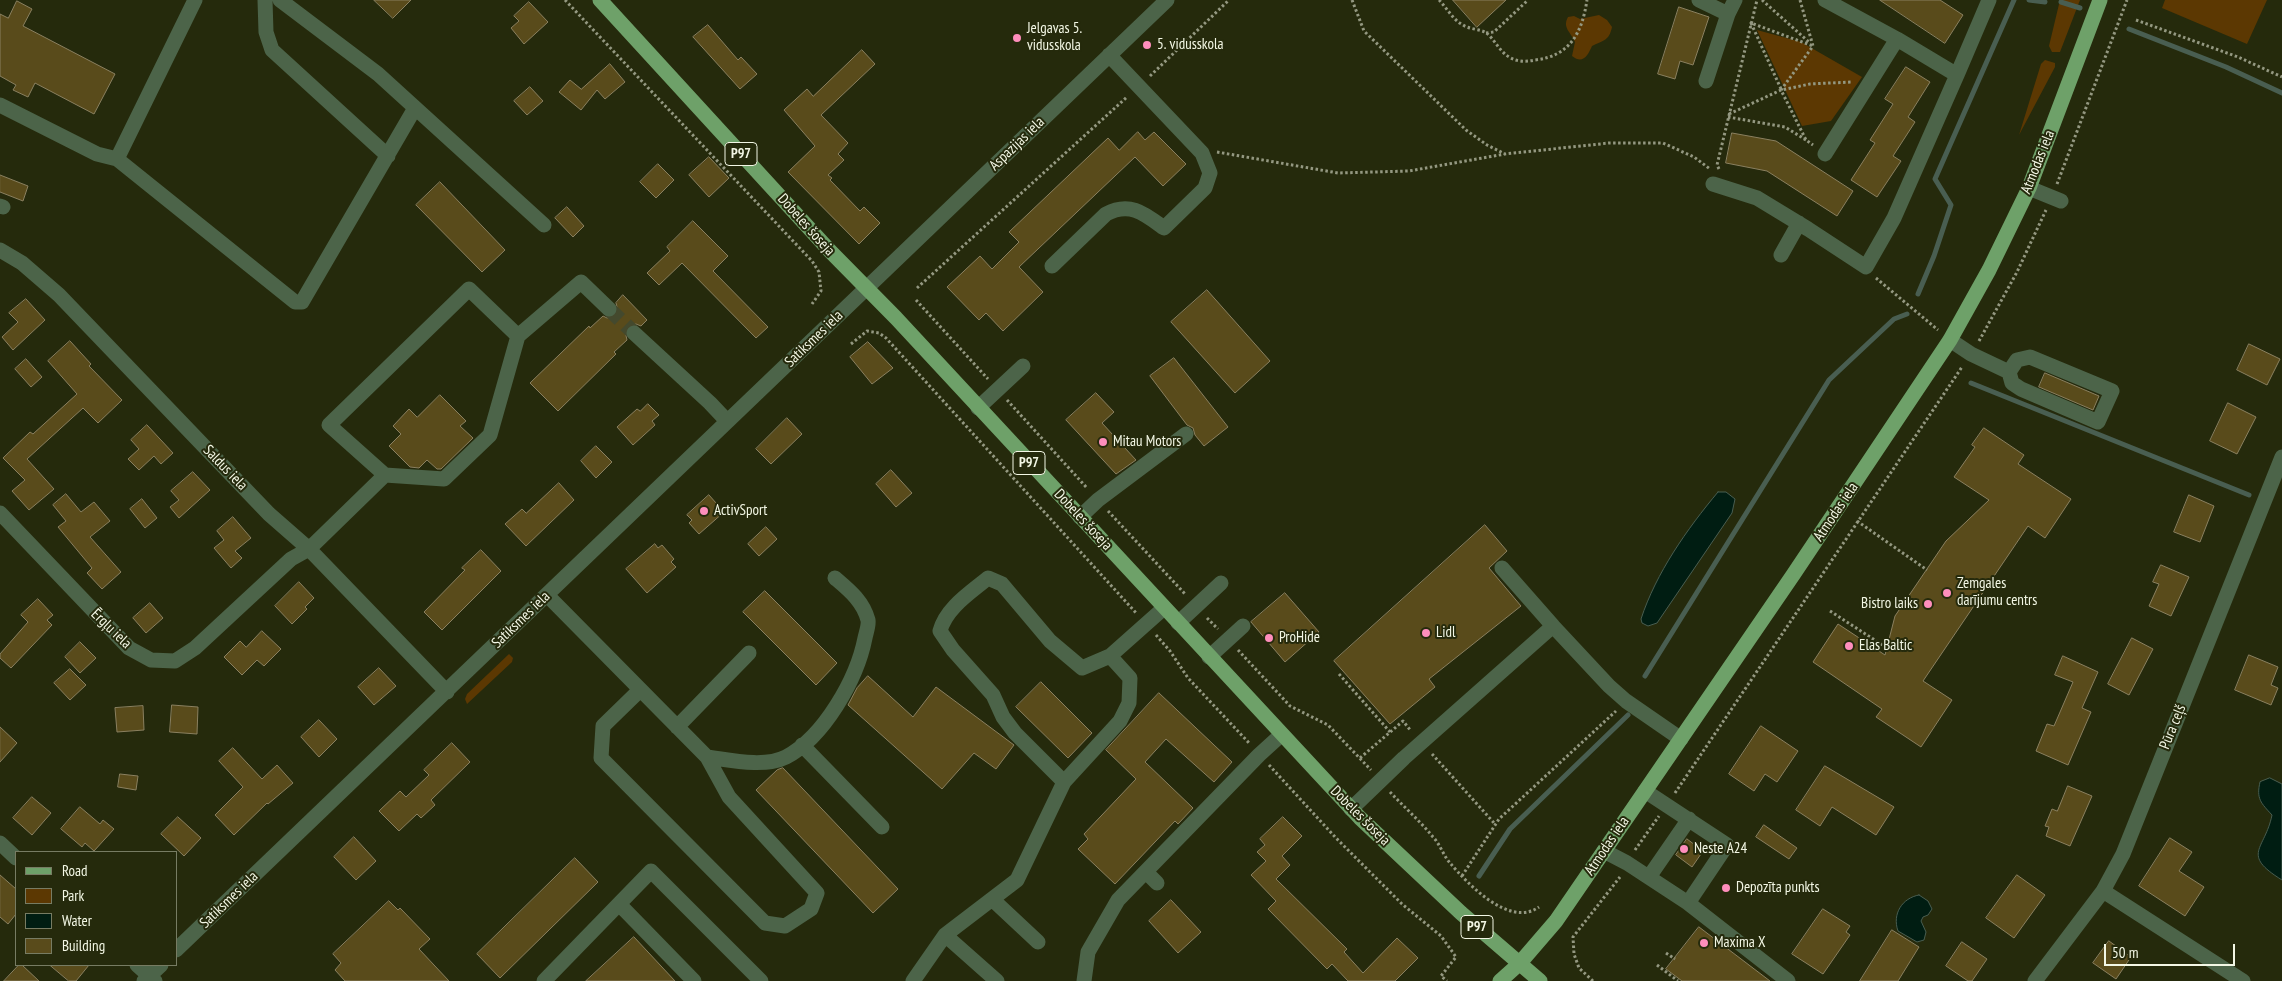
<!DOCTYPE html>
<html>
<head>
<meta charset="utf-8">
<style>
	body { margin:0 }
	#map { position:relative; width:2282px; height:981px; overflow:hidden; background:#252a0c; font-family:"PT Sans Narrow",sans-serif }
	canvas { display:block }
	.legend { position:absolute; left:15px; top:851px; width:162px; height:115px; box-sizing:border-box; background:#252a0c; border:1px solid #777c63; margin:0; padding:6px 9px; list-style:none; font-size:15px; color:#f3f7e5 }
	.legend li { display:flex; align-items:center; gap:10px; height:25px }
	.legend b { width:25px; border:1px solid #777c63 }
	.scale { position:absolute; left:2104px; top:944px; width:131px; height:22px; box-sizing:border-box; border:2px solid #f3f7e5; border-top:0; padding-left:6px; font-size:15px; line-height:18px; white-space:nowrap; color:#f3f7e5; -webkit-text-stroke:4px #252a0c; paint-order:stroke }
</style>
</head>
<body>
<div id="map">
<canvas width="2282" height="981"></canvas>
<ul class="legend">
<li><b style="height:6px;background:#6ea169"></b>Road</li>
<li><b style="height:14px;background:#5c3802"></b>Park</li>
<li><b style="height:14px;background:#001d12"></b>Water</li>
<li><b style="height:14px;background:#594b1b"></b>Building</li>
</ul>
<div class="scale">50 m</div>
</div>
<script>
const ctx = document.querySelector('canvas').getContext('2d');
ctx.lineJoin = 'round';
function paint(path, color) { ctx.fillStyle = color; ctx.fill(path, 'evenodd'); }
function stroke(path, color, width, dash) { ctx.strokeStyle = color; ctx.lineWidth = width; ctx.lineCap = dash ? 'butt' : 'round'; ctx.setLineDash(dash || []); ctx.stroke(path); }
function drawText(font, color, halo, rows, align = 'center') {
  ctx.font = font + ' "PT Sans Narrow",sans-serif'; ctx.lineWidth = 4; ctx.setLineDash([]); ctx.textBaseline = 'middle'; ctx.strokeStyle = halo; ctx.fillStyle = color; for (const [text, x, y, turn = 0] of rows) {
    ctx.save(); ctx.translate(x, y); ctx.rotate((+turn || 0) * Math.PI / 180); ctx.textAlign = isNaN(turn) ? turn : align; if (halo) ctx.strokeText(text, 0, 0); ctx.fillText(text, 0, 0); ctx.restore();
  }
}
paint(new Path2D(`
	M2060 0H2080L2060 52H2052L2049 46Z
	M2165 0H2267L2247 44 2162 8Z
	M1599 15 1607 20 1612 27C1609 41 1604 40 1592 46 1588 55 1583 65 1572 56L1575 42C1571 32 1562 28 1568 17L1574 16 1580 19Z
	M1757 30 1801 42 1862 77 1831 121 1802 126Z
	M2045 60 2055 63V67L2019 135 2041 64Z
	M509 654 513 658 512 662 467 704 465 699 467 694Z`), '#5c3802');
const water = new Path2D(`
	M1718 492H1726L1735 499 1732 513 1657 623 1648 626 1642 623 1641 619C1656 573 1687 529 1718 492Z
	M2270 778 2282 784V880C2240 854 2265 850 2272 815 2261 803 2256 799 2260 782Z
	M1919 895 1928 901 1932 909 1928 915 1923 917 1921 921 1926 932 1924 940 1917 942 1898 931C1892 914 1902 898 1919 895Z`);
paint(water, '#001d12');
stroke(water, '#495e51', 1);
stroke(new Path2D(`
	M2029 0 2045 2
	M2061 2 2080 8
	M2129 29 2226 67 2282 93
	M1918 294 1934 256 1951 205 1935 179 2014 0
	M1971 383 2249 495
	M1645 676 1829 380 1894 319 1907 314
	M1479 876 1510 829 1628 715`), '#495e51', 5);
const building = new Path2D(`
	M374 0H411L393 18Z
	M1453 0H1506L1477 27Z
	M1880 0H1940L1963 15 1945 43Z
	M17 1 32 9 23 26 115 74 94 114 35 83 28 97 13 90 16 85 0 76V14L8 18Z
	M529 2 548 22 524 44 511 28 519 21 514 16Z
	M1679 7 1709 17 1693 65 1680 61 1675 79 1658 74Z
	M708 25 738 60 741 57 757 74 740 89 693 37Z
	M862 50 875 64 821 115 848 143 838 154 844 160 828 175 832 178 830 180 860 211 864 207 880 223 859 244 788 172 815 146 784 110 807 89 813 96Z
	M610 64 625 82 605 99 597 90 581 110 559 92 570 80 581 89Z
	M1906 67 1930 82 1908 117 1915 122 1893 156 1901 161 1877 197 1851 180 1875 143 1870 140 1893 104 1885 99Z
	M530 87 543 101 527 115 514 101Z
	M1138 132 1145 140 1154 132 1186 164 1163 186 1135 157 1019 267 1043 292 1003 331 986 313 979 320 947 287 980 256 992 269 1019 242 1009 232 1108 138 1119 150Z
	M1732 133 1776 141 1853 191 1837 216 1767 171 1726 163Z
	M709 157 729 178 709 197 689 175Z
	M658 164 674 180 656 198 640 182Z
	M0 175 28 186 23 201 0 192Z
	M440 182 505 250 482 272 416 205Z
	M567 207 584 226 573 237 555 218Z
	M693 221 728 256 713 271 768 327 756 338 682 263 659 285 647 273 670 251 667 247Z
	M1207 290 1270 361 1235 393 1171 322Z
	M623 295 647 320 641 326 636 324 627 326 625 331 627 340 614 352 616 354 558 411 530 383 589 326 590 328 603 316 607 318 615 316 618 311 616 303Z
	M26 299 45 320 13 350 2 337 18 322 9 313Z
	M70 341 91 364 89 366 122 400 98 423 83 408 27 459 54 489 29 510 12 491 25 480 3 458 30 432 33 434 77 394 48 361Z
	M868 342 893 368 872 384 850 357Z
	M2249 344 2280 359 2267 385 2237 370Z
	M1174 358 1228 427 1204 446 1195 435 1193 428 1187 425 1150 376Z
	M26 359 42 377 31 387 15 369Z
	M2045 373 2099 396 2093 410 2039 387Z
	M1096 393 1114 412 1102 423 1136 460 1116 474 1066 420Z
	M440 395 466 421 460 426 473 438 441 469H437L427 460 419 468 410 467 389 446 401 434 393 426 409 409 417 417Z
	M2228 403 2256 417 2237 454 2210 441Z
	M648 404 659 415 652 421 655 425 633 445 617 427 637 409 640 411Z
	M787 418 802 434 771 464 756 449Z
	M147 425 173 453 161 464 154 456 139 470 128 459 139 449 131 440Z
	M1984 428 2024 455 2018 464 2071 499 2045 538 2028 526 1923 681 1952 700 1921 747 1876 717 1882 709 1813 662 1838 624 1885 655 1895 616 1946 541 1989 500 1954 477 1975 447 1972 445Z
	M596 446 612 462 596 478 581 461Z
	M891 470 912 493 896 507 876 484Z
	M193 472 210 490 179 518 170 507 179 500 171 491Z
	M559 483 574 500 526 546 505 524 522 509 526 513Z
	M66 494 81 512 94 502 110 521 90 537 121 572 102 589 87 573 92 568 58 527 66 521 53 505Z
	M709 495 724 512 699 534 689 523 692 520 687 515Z
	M2189 495 2214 506 2200 542 2174 532Z
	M142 499 157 518 145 528 130 509Z
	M233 517 251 538 235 551 242 558 231 568 214 548 224 540 217 531Z
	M1485 525 1507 551 1489 568 1521 606 1429 679 1435 687 1390 724 1334 661Z
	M766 527 777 539 759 556 748 544Z
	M655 544 658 548 662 545 674 559 671 562 676 567 647 593 626 569Z
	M481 550 501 571 442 630 424 612 465 570 462 568Z
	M2161 565 2189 577 2171 616 2149 606 2159 584 2153 582Z
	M299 582 314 598 305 607 307 609 292 624 275 606Z
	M765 591 837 663 816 685 743 612Z
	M1285 593 1319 632 1285 662 1251 622Z
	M38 599 53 615 47 620 52 625 11 668 0 658V654L28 622 21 615Z
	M150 603 163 618 146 633 133 618Z
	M262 631 281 649 264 666 257 660 242 675 224 657 240 641 246 647Z
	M2132 638 2153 649 2129 695 2108 684Z
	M80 642 96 658 80 673 65 657Z
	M2249 655 2278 667 2271 685 2278 688 2271 705 2235 690Z
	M2063 656 2098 672 2082 708 2091 712 2068 765 2036 751 2047 724 2054 726 2073 682 2055 675Z
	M379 668 396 686 374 705 358 687Z
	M70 669 86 685 70 700 54 683Z
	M868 676 913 717 936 687 1014 745 996 769 974 753 942 789 848 705 857 688Z
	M1041 682 1092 733 1068 758 1016 707Z
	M1159 693 1232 762 1214 782 1166 739 1145 762 1193 808 1178 824 1175 821 1115 884 1078 849 1088 839 1084 834 1136 779 1106 750Z
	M172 705 198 707 197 734 170 732Z
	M143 706 144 730 117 732 115 708Z
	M319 720 337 739 319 757 301 737Z
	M1761 726 1798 751 1777 782 1765 774 1754 791 1729 774Z
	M0 727 17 743 0 762Z
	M452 743 470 762 431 800 435 805 421 818 417 814 399 831 379 811 400 791 406 797 429 775 424 770Z
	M233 748 262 779 277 765 293 783 268 804 267 803 234 835 215 815 243 787 219 761Z
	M1825 766 1894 807 1876 835 1832 807 1820 826 1796 810Z
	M783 768 898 889 873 913 756 790 777 770Z
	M120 774 138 776 136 790 118 787Z
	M2068 786 2092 796 2070 846 2046 836 2049 827 2045 826 2052 809 2057 811Z
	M32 797 51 813 32 835 13 818Z
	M80 807 100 824 103 820 114 829 94 851 85 843 82 847 61 829Z
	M178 817 201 838 184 856 161 834Z
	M1283 817 1302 836 1282 856 1290 865 1276 879 1347 949 1344 952 1363 973 1397 938 1418 958 1395 981H1348L1332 964 1327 969 1268 909 1276 901 1251 875 1266 861 1257 852 1265 845 1260 839Z
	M1764 825 1797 848 1789 859 1756 837Z
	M354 837 376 861 356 880 334 857Z
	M2170 838 2192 852 2179 871 2204 887 2185 916 2139 886Z
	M1687 839 1703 851 1692 867 1676 855Z
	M575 858 598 882 500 978 477 954Z
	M0 875 16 889V914L8 924 0 917Z
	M2017 875 2045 895 2014 938 1986 918Z
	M1171 900 1201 932 1178 953 1149 921Z
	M389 901 398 910 400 908 430 939 419 949 449 981H345L335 970 341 963 333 954Z
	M1823 909 1850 926 1846 932 1850 935 1823 974 1792 954Z
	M1699 927 1770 981H1682L1666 969Z
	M1892 930 1919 947 1898 981H1860Z
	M634 937 675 981H586Z
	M2109 941 2131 957 2116 979 2093 963Z
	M1962 942 1987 959 1972 981H1968L1946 966Z
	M19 965H22L39 981H4Z
	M50 965H89L76 981H69Z`);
paint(building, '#594b1b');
stroke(building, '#8a8060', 1);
stroke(new Path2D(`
	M609 309 634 333`), '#44492d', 15, [15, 8]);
stroke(new Path2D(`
	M565 0 812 261 819 272 821 291 812 304
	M1352 0 1364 31 1466 130 1487 145 1505 154
	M1439 0C1447 8 1453 20 1463 25 1469 29 1478 29 1485 32 1494 38 1499 51 1509 57 1517 62 1526 62 1535 60 1570 56 1582 33 1587 0
	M1762 0 1810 43
	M1800 0 1813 46 1781 90 1806 140 1813 145
	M2136 20 2238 57 2282 77
	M1486 33 1494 32 1528 0
	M1150 76 1229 0
	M1781 89 1751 23 1813 46
	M1729 114 1781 90 1810 84 1851 82
	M1728 117 1785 127 1806 140
	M1217 152 1338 173 1409 171 1505 154 1609 143H1663L1694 157 1710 169
	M1719 169 1717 165 1757 0
	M2057 184 2127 0
	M1876 278 1938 330
	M917 288 1127 97
	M916 300 988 379
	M1979 341 2017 272 2046 210
	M851 344 867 331 879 333 886 338 1137 614
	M1007 400 1087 488
	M1108 511 1186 595
	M1857 521 1927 570
	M1830 611 1887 648
	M1207 618 1218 629
	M1156 635 1170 651 1188 678 1250 744
	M1238 650 1290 706 1328 725 1371 770
	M1339 674 1390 732
	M1432 754 1495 824
	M1360 758 1403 721 1411 731
	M1269 765 1336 838 1402 904 1441 936 1456 957 1441 976 1447 981
	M1390 792C1404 807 1420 821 1433 837 1440 844 1443 855 1450 863 1468 884 1509 928 1539 907
	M1675 793 1962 367
	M1635 850 1659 816
	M1462 876 1499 819 1616 711
	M1666 953 1675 959
	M1657 965 1678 981
	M1593 981 1579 968 1574 954 1573 937 1620 877`), '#949881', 3, [2.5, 2.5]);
stroke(new Path2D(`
	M265 0 266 32 272 50 388 156
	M280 0 378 74 544 225
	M1699 0 1728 14
	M1825 0 1897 39 1957 75 1989 0
	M1706 81 1728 14 1735 0
	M0 105 97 154 117 159 195 0
	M1825 154 1897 39
	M117 159 295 302H302L415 108
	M1713 184 1757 198 1808 229 1866 267 1894 218 1957 75
	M2029 188 2061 201
	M0 206 3 207
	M0 250 22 263 59 295 269 514 309 549 447 692
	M1781 255 1799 223
	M1052 266 1106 214C1130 201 1145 214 1164 228L1205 188 1210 173 1202 153 1109 55
	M634 333 710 403 727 421
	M1950 340 1971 354 2009 372 2017 360 2030 357 2112 391 2098 422 2021 389 2012 383 2009 372
	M978 408 1023 366
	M385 475 329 425 469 289 518 336
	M0 513 129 648 151 660 175 661 195 648 291 559 309 549 385 475 444 479 490 435 518 336 581 282 609 309
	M1080 517 1098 500 1186 434
	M1502 568 1553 626
	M547 595 707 757 729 797 817 893 811 909 785 926 765 923 601 758 603 726 640 690
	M1178 623 1221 583
	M1209 657 1243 626
	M677 727 749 653
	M802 745 882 827
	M707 757C730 760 764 768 786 757 824 737 857 679 865 638 866 633 869 625 868 620 863 601 849 590 835 578
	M1064 782 1015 733 1003 717 993 695 953 650 940 631C946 608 970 593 988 578L1002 584 1050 641 1082 668 1110 656
	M1351 809 1404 758 1553 626 1609 686 1626 701 1681 739
	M0 843 16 858
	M1604 851 1627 863 1688 903 1727 845 1645 791
	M1146 872 1157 883
	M1649 877 1689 819
	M2103 891 2243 981
	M992 899 1038 942
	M1688 903 1788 981
	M619 904 694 981
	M945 935 997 981
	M176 950 1167 0
	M137 965 155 981
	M144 981 161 965
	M544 981 651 871 761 981
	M913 981 945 935 1017 880 1064 782 1120 721 1129 703 1130 678 1110 656 1164 608
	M1084 981 1088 952 1118 900 1259 755 1281 735
	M2035 981 2103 891 2123 854 2282 457`), '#4c6449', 15);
stroke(new Path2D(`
	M600 0 830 251 896 318 1360 818 1461 913 1540 981
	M1500 981 1519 964 1556 921 1793 575 1950 340 1989 270 2029 188 2100 0`), '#6ea169', 15);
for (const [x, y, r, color] of [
	[1017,38,5,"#fe8ebc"],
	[1147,45,5,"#fe8ebc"],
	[1103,442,5,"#fe8ebc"],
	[704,511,5,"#fe8ebc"],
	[1947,593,5,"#fe8ebc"],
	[1928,604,5,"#fe8ebc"],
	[1426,633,5,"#fe8ebc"],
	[1269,638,5,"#fe8ebc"],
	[1849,646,5,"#fe8ebc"],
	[1684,849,5,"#fe8ebc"],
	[1726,888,5,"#fe8ebc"],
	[1704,943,5,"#fe8ebc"]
]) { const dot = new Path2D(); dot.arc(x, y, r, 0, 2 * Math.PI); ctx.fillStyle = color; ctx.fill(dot); stroke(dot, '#252a0c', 2); }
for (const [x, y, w] of [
	[741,154,32],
	[1029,463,32],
	[1477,927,32]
]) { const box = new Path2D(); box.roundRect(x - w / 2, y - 11.5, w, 23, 4); ctx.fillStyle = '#252a0c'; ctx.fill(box); stroke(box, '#f3f7e5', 1); }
drawText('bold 14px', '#f3f7e5', null, [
	["P97",741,154],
	["P97",1029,463],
	["P97",1477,927]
]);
drawText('15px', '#f3f7e5', '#252a0c', [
	["Jelgavas 5.",1027,29],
	["vidusskola",1027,46],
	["5. vidusskola",1157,45],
	["Mitau Motors",1113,442],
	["ActivSport",714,511],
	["Zemgales",1957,584],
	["darījumu centrs",1957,601],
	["Bistro laiks",1918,604,"right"],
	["Lidl",1436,633],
	["ProHide",1279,638],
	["Elas Baltic",1859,646],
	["Neste A24",1694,849],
	["Depozīta punkts",1736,888],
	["Maxima X",1714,943]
], 'left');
drawText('15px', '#f3f7e5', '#252a0c', [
	["Aspazijas iela",1017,144,-44],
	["Atmodas iela",2038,162,-68],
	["Dobeles šoseja",806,225,48],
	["Satiksmes iela",814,339,-44],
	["Saldus iela",225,468,46],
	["Atmodas iela",1836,512,-56],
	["Dobeles šoseja",1083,520,47],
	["Satiksmes iela",521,620,-44],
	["Ērgļu iela",111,629,44],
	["Pūra ceļš",2173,727,-68],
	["Dobeles šoseja",1360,816,45],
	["Atmodas iela",1607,846,-56],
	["Satiksmes iela",229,900,-44]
]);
</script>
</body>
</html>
